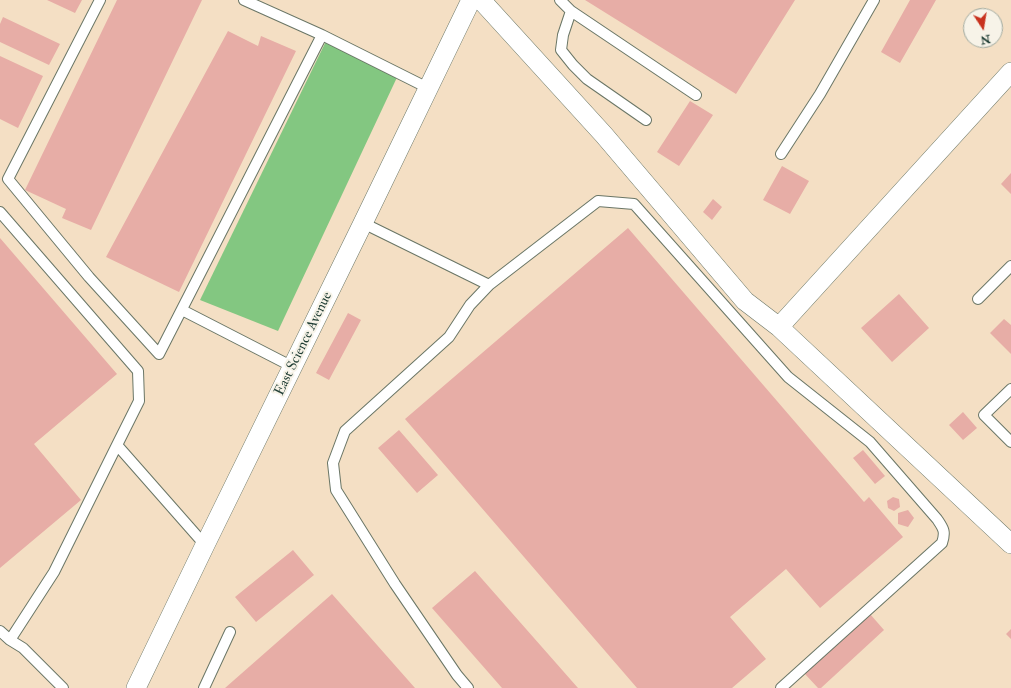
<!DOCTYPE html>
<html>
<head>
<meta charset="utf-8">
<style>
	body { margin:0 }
	#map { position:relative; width:1011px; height:688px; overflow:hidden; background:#f4dfc4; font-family:"IM FELL Double Pica",serif }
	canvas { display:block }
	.north { position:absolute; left:963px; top:8px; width:40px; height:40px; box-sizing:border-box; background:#f7f3e8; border:1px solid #a1aaa0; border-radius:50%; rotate:168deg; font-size:11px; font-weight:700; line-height:16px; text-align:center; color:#1f3d34 }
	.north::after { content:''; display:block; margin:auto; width:14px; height:18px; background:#c8321e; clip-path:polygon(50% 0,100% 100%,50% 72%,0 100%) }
</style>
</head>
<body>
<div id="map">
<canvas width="1011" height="688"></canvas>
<div class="north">N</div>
</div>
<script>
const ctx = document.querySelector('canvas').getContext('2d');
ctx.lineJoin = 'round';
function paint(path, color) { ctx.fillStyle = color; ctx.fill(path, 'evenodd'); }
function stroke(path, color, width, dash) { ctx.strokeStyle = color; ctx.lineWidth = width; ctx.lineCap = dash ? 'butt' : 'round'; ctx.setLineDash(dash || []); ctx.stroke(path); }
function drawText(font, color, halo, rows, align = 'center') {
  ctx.font = font + ' "IM FELL Double Pica",serif'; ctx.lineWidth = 4; ctx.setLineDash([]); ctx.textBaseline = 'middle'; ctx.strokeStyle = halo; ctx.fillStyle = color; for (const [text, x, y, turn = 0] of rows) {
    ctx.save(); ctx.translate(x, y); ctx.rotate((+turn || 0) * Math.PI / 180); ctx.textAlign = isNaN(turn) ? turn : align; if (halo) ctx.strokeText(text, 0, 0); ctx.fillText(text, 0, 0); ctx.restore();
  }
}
paint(new Path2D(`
	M330 33 400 71 278 331 200 300Z`), '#83c781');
paint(new Path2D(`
	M47 0H82L75 13Z
	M117 0H202L91 230 62 218 66 209 25 190Z
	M585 0H795L736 94Z
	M910 0H936L900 63 881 52Z
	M3 17 60 44 49 65 0 42V24Z
	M228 31 258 46 261 36 296 51 179 292 106 257Z
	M0 56 43 76 18 128 0 119Z
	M690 101 713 115 679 166 657 152Z
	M782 166 809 181 790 214 763 200Z
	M1011 173V194L1001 184Z
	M713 199 722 207 712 220 703 212Z
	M628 228 864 502 869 497 903 537 820 608 786 569 730 617 766 659 732 688H637L405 419Z
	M0 238 117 374 34 444 81 500 0 568Z
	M899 294 929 328 892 362 861 328Z
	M348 313 361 320 329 380 316 373Z
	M1004 319 1011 325V354L990 333Z
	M963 412 977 428 963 440 949 425Z
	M399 430 438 475 417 493 378 448Z
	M863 450 885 476 875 484 853 458Z
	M893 497 899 499 900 507 894 511 888 508 887 501Z
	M908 510 914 518 908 527 898 524V513Z
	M293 550 314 575 256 622 235 597Z
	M475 571 578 688H502L432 608Z
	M332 594 415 688H225Z
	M870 614 884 630 821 688H818L805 674Z
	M1011 629V639L1006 634Z`), '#e7ada6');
const service = new Path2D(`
	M100 0 8 179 89 277 159 354 322 35
	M244 0 322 35 428 88
	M560 0 571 11 563 35 561 50 573 65 587 79 646 120
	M571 11 696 95
	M781 154 820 94 874 0
	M0 212 138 371 139 401 117 445
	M363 223 489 285
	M978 299 1011 266
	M182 310 293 367
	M1011 389 984 415 1011 442
	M0 631 10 640 23 648 63 688
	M10 640 54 572 117 445 205 545
	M204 688 230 632
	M468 688 457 675 395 584 336 490 333 463 345 431 449 337 470 305 489 285 598 201 634 204 788 377 870 442 937 519C943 528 946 531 942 543L781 688`);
const minor = new Path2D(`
	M481 0 604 135 745 301 779 327
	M1011 72 779 327 1011 544
	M136 688 205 545 363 223 471 0`);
stroke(service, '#6a7666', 12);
stroke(minor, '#6a7666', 20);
stroke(service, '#fff', 10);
stroke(minor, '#fff', 19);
drawText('14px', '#1f3d34', '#f7f3e8', [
	["East Science Avenue",304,344,-64]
]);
</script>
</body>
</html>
